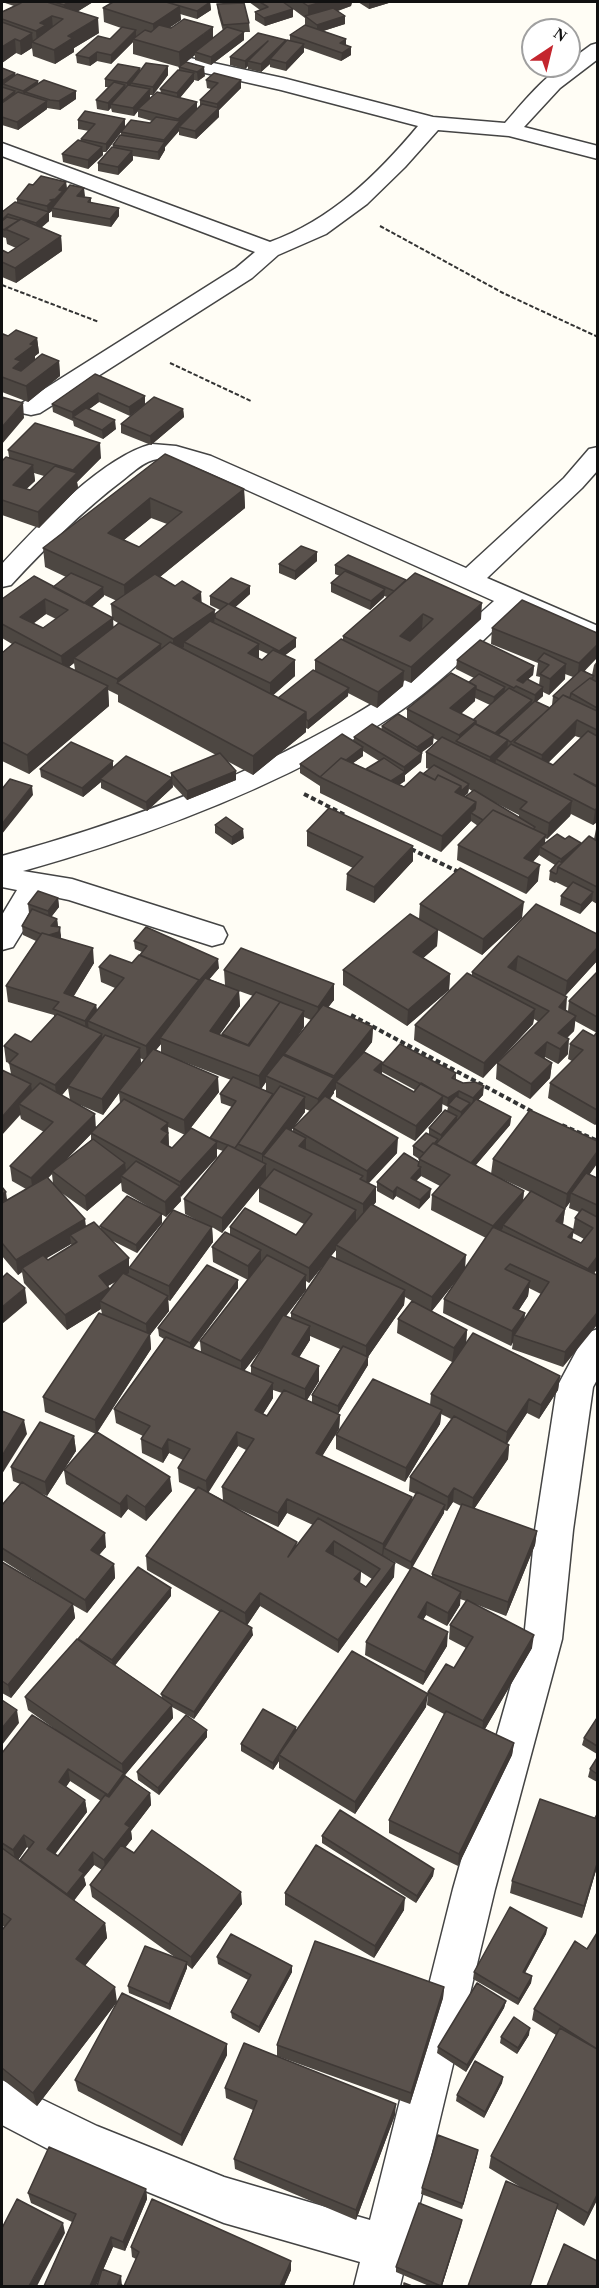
<!DOCTYPE html>
<html>
<head>
<meta charset="utf-8">
<style>
	body { margin:0 }
	#map { position:relative; width:599px; height:2288px; overflow:hidden; background:#fffdf5; font-family:"Times New Roman",serif }
	canvas { display:block }
	.frame { position:absolute; inset:0; border:3px solid #111; pointer-events:none }
	.north { position:absolute; left:521px; top:18px; width:60px; height:60px; box-sizing:border-box; background:#fff; border:2px solid #a0a0a0; border-radius:50%; rotate:35deg; font-size:16px; font-weight:700; line-height:24px; text-align:center; color:#111 }
	.north::after { content:''; display:block; margin:auto; width:21px; height:27px; background:#c4262e; clip-path:polygon(50% 0,100% 100%,50% 72%,0 100%) }
</style>
</head>
<body>
<div id="map">
<canvas width="599" height="2288"></canvas>
<div class="frame"></div>
<div class="north">N</div>
</div>
<script>
const ctx = document.querySelector('canvas').getContext('2d');
ctx.lineJoin = 'round';
function stroke(path, color, width, dash) { ctx.strokeStyle = color; ctx.lineWidth = width; ctx.lineCap = dash ? 'butt' : 'round'; ctx.setLineDash(dash || []); ctx.stroke(path); }
function paint(path, color) { ctx.fillStyle = color; ctx.fill(path, 'evenodd'); }
const minor = new Path2D(`
	M598 43V59L560 88 524 127 598 146V159L509 136 438 130 405 167 367 204 326 234 278 255 252 278 40 413 31 415 22 413 19 408 22 403 236 268 255 252 2 156V143L270 242C331 220 377 175 418 126L281 90 183 68 180 64 183 60 190 58 283 78 433 117 505 123C517 110 551 66 569 66V61L591 45Z
	M152 444 176 446 211 456 466 568 564 478 589 449 598 447V470L582 488 487 578 598 626V645L515 610C481 642 448 676 410 704 383 724 353 740 324 755 229 805 127 842 23 871L72 879 223 927 227 935 223 943 212 946 69 900 45 895 13 947 2 950V915L17 890 2 887V856C106 827 208 792 304 742 334 726 364 711 391 691 428 664 460 631 494 601L207 472C192 466 170 455 153 460 142 463 132 473 123 480 82 511 46 547 11 585L2 587V564C37 526 102 457 152 444Z
	M598 1329V1378L593 1387 573 1530 562 1639 495 1889 400 2286H354L360 2262 224 2223 67 2159 2 2125V2080L97 2126 224 2177 370 2220 453 1889 524 1639 535 1530 557 1387 586 1333Z`);
stroke(minor, '#444', 3);
stroke(new Path2D(`
	M380 226 503 293 598 337
	M2 285 99 322
	M170 363 251 401`), '#333', 2, [4.5, 2]);
stroke(new Path2D(`
	M304 794 345 815
	M411 849 461 873
	M351 1015 533 1112
	M562 1125 598 1141`), '#333', 4, [5, 3]);
paint(minor, '#fff');
paint(new Path2D(`
	M2 2H93L77 12 99 33 74 48V52L55 64 33 56 32 48 21 55 16 53 2 63V12L14 6Z
	M210 2 211 10 197 19 180 14 181 20 169 28 213 38 223 31 218 13 217 4H225L218 2H237L235 3 249 23 250 32H243L244 40 211 65 195 60V55L186 62 205 76 198 81 194 80V81L180 98 197 102V109L200 106V100L211 89 207 88 206 80 241 88 219 110V117L196 139 179 135V131L165 147V150L159 160 133 156V160L118 175 98 171V163L113 147V145L121 136V132L106 152H103V155L88 169 63 162 62 154 81 141V139L89 131 78 129V120L125 127 150 123 152 121 138 117V111L134 116 112 112 111 108 108 111 97 109 96 100 108 87H105V79L140 71 168 75 153 95H150V98L161 93 160 89 179 70V67L133 54V42L111 64 97 61 90 66 77 63 76 55 110 39 121 28 104 22 103 8Z
	M249 2H352L351 6 338 11 345 16V24L323 31 346 39V45L351 55 341 61 304 48V52L286 71 270 67V64L261 72 248 69V66L245 69 230 65V57L290 41V35L305 25V18L293 9V17L265 26 255 20V12L260 10Z
	M358 2H392L369 9Z
	M2 68 15 76 38 83 76 99 60 110 47 108V109L18 130 2 125Z
	M66 182 67 189 85 196 84 197 91 198V203L119 216 111 227 52 217V211L49 213V221L41 227 61 236 62 251 16 283 2 277V250L8 253 16 248 7 244 6 238 2 237V212L17 202V199L33 185Z
	M2 336 37 338 39 353 35 356V360L59 361 60 376 28 402 2 392Z
	M95 374 145 404 183 409 184 417 151 445 121 433V424L143 406 130 416 99 402 89 409 116 429 103 439 74 426 73 421 53 412 52 404Z
	M8 450 101 458 77 482 78 488 39 528 2 515V461L9 457ZM34 473 44 476 30 490 26 489 35 481Z
	M165 454 244 489 245 508 160 577 201 602 215 614 220 610 210 605V596L250 586V594L235 607 296 647 285 655 295 660V676L273 695 278 698 315 671V660L343 640V636L387 597 384 596V597L370 610 331 592V583L340 576 335 574V565L481 619 411 683 404 680 403 686 377 708 348 693V696L308 729 306 728V732L253 775 227 761 236 780 187 800 172 784 173 787 147 811 101 788V782L83 797 41 777 40 769 113 768 171 778V773L216 755 118 702V695L108 690 109 706 29 774 2 761V653L12 644 2 638V599L53 587 66 577 45 567 43 548ZM151 518 167 524 139 547 124 540ZM104 595 117 601 111 604 112 618 91 607 104 596ZM46 614 56 619 43 628 33 624ZM113 620 118 623 113 627ZM259 650 268 654 262 660 259 658ZM74 663 75 670 69 667Z
	M317 561 295 580 279 573V564Z
	M492 628 597 633 585 671 592 675 594 665 597 661V822L593 825 571 814 570 816 547 839 545 838V843L565 839 581 844 594 839 596 829 597 827V904L592 901 580 914 560 905 561 896 568 888 556 882 555 883 549 880 550 871 555 865 539 855 533 862 538 881 526 894 457 860 458 845 478 826 471 821 441 852 320 793V786L300 773V764L354 742V737L381 730 382 726 407 719V709L469 682 474 678 456 669 457 660 534 666 533 675 528 679 539 685 540 677 536 676 538 663 491 644ZM565 674 573 677 553 696 552 705H553L550 708 536 702 543 696V692L549 695 565 679ZM475 698 490 705 473 720 461 714 475 701ZM575 736 581 738 553 765 548 763ZM433 738 439 741 426 752V768L429 769 404 787 399 785 405 781V775L421 762 422 753H421L433 744ZM363 751 379 761 366 769 353 763 363 756ZM469 789 472 791 465 797H464L468 793ZM490 800 519 815V817Z
	M215 825 244 838 232 845 215 833Z
	M307 831 413 861 374 903 346 890 347 874 353 868 307 846Z
	M58 898 59 907 51 917 57 919 58 927 61 936V938L94 963 74 996 96 1005 97 1010 115 988 101 982 99 967 132 963 142 952 135 949 134 941 219 968 209 979 225 985 224 970 334 1000 328 1007 373 1027 372 1042 364 1052 382 1062 456 1073V1080L483 1095 478 1100 511 1117 510 1125 476 1165 491 1174 493 1159 590 1175 597 1178V1269L594 1274 563 1367 512 1349 513 1342 511 1346 443 1313 444 1299 458 1278 432 1311 467 1330 466 1343 560 1376 558 1390 539 1419 527 1413 507 1444 509 1445 508 1459 474 1509 537 1531 535 1545 506 1616 475 1604 532 1648 485 1729 514 1743 512 1755 458 1866 389 1833V1820L444 1714 427 1705 428 1692 454 1668 466 1648 449 1639 450 1625 466 1601 460 1599V1605L447 1626 426 1615 423 1620 447 1646 423 1685 365 1655 366 1642 410 1570 383 1556 394 1577 338 1653 260 1606 247 1625 253 1635 194 1719 172 1707 173 1718 125 1775 150 1793 151 1805 131 1831 132 1839 125 1847 134 1853 242 1904 192 1969 187 1965V1968L170 2010 129 1993 128 1986 176 1958 92 1897 90 1885 102 1870 94 1865 84 1877 86 1885 74 1900 105 1923 107 1938 85 1966 117 2002 37 2106 2 2079V1930L4 1927 2 1925V1753L66 1737 28 1710 25 1697 78 1640 171 1596 115 1665 162 1698 161 1694 220 1612 147 1570 146 1556 196 1490 179 1482 178 1468 183 1460 169 1453 163 1463 142 1453 141 1439 143 1436 116 1423 114 1409 164 1339 159 1336 158 1328 238 1280V1288L193 1349 201 1352 200 1341 248 1280 213 1262 212 1247 230 1235V1227L296 1235 304 1224 259 1202V1188L222 1233 212 1227 213 1242 170 1301 168 1300 169 1311 150 1335 151 1349 97 1433 172 1491 146 1521 128 1509 121 1518 66 1484 64 1470 96 1434 45 1412 43 1397 102 1314 101 1309 67 1330 24 1283 22 1272 18 1275 2 1256V1187L7 1200 26 1189 12 1181 10 1166 44 1132 21 1119 11 1074 9 1063 6 1062 4 1046 31 1042 54 1017V1015L8 1002 6 986 36 941 23 935 22 926 29 913 28 904ZM239 991 253 996 222 1034V1036L219 1035 240 1006ZM304 1017 311 1020 298 1036 304 1027ZM161 1044V1053L156 1050ZM140 1058 144 1060 132 1076 141 1063ZM176 1059 231 1080 220 1094 221 1103 232 1107 210 1139 186 1134 219 1092ZM382 1072 415 1090 414 1092 382 1075ZM266 1082V1091L261 1089ZM68 1088 70 1100 62 1095ZM336 1089V1097L415 1141 442 1111V1104L448 1107 447 1111 429 1128V1134L413 1146V1155L419 1159V1162L377 1182V1191L393 1200 396 1196 419 1209 430 1197 416 1181 421 1176 440 1186 432 1195 431 1210 486 1238 465 1268 373 1205 376 1202 369 1183 397 1153 330 1099 334 1093V1091ZM119 1093 120 1103 96 1127 80 1105 103 1115ZM305 1109 310 1111 293 1128V1132L291 1131 305 1112ZM168 1127 185 1135 172 1148 169 1147ZM91 1134V1140L65 1161ZM217 1149 223 1151 184 1199 185 1214 210 1227 129 1267V1258L111 1240 137 1253 162 1223V1214L100 1226 101 1229 86 1226 59 1191 87 1211 121 1182 122 1191 166 1217 181 1201 180 1197 217 1157ZM52 1174 53 1184 48 1178ZM502 1179 530 1192 523 1201 524 1191ZM570 1202 569 1208 579 1212 575 1218 573 1230 563 1224 565 1209ZM573 1233 584 1239 581 1243 572 1239ZM71 1244 72 1246 48 1260 46 1258ZM336 1250V1259L331 1256ZM329 1258 291 1313V1318L286 1316 306 1290V1281L309 1283ZM117 1281 110 1290 108 1286ZM529 1288 541 1294 524 1320 525 1313 519 1310 528 1296ZM405 1297 412 1301 398 1319 397 1333 452 1362 431 1394 430 1405 336 1435V1449L405 1482 440 1424 441 1414 451 1419 410 1477 409 1491 416 1494 411 1502 412 1497 322 1456 339 1429 340 1415 338 1414 368 1365V1357L404 1305ZM310 1336 340 1349 312 1395V1402L307 1400 319 1381 299 1357 310 1340ZM263 1347 251 1366V1374L244 1371ZM273 1390 282 1393 267 1416 263 1414 273 1398ZM238 1446 246 1450 222 1487 223 1500 208 1492ZM453 1502 461 1506 432 1574V1577L412 1567 444 1513V1510L447 1511ZM232 1506 278 1527 287 1513 313 1525 297 1545ZM361 1572 372 1579 366 1587 360 1583ZM70 1781 101 1801 58 1856 55 1854 87 1812 85 1800 66 1787ZM27 1847 29 1849 20 1860V1862L18 1860Z
	M420 904 522 918 482 955 436 929 438 930 437 946 423 958 450 974 449 990 407 1026 343 985V970L419 919Z
	M536 904 597 934V961L565 996 566 1010 568 1011 569 1001 597 972V1123L595 1125 548 1098 550 1083 572 1061 568 1059 570 1044 594 1036 597 1033 575 1021 574 1031 567 1038 568 1054 558 1064 545 1057 544 1059 552 1063 550 1078 530 1099 496 1079 497 1063 539 1022 534 1019 533 1024 483 1078 414 1040 415 1025 472 976V972Z
	M74 1436 76 1451 47 1496 38 1492 106 1547 99 1555 114 1564 115 1578 87 1613 73 1605 75 1618 11 1698 2 1693V1562L57 1595 2 1560V1505L20 1484 13 1481 11 1467Z
	M426 1707 355 1814 279 1768V1761L273 1770 241 1751V1744L296 1727V1731Z
	M597 1718V1754L582 1745 584 1738Z
	M207 1730V1737L159 1795 138 1780 137 1772Z
	M597 1758V1782L588 1777 590 1769Z
	M597 1813V1867L582 1918 510 1893 512 1881 594 1818Z
	M322 1836 434 1869 433 1876 416 1903 322 1843Z
	M285 1893 404 1910 374 1958 285 1905Z
	M547 1928 546 1934 525 1973 532 1976 531 1983 518 2005 473 1979 474 1972Z
	M587 1949 597 2200 584 2226 557 2209 530 2286H468L522 2188 489 2168 491 2156 556 2035 532 2020 534 2009Z
	M217 1957 292 1966V1972L259 2033 232 2018 231 2012 248 1980 218 1964Z
	M444 1987 443 1998 410 2104 277 2056V2045Z
	M506 2001 504 2008 466 2072 437 2053 438 2047Z
	M529 2035 517 2054 500 2043 501 2037Z
	M227 2044V2055L182 2146 78 2091 75 2080Z
	M503 2077 502 2083 484 2118 456 2101 457 2095Z
	M225 2088 395 2115 356 2220 235 2169 234 2159 253 2110 226 2098Z
	M477 2156 462 2209 421 2194 422 2188Z
	M146 2189 147 2199 125 2251 113 2247 103 2270 123 2285 122 2286H97L99 2279 96 2286H44L72 2222 31 2203 28 2193Z
	M462 2220 442 2286H429L396 2272V2267Z
	M131 2247 291 2261V2270L284 2286H124L136 2259 132 2257Z`), '#4d4742');
paint(new Path2D(`
	M69 2H93L65 19 64 5Z
	M210 2 211 10 197 19V11Z
	M322 2H352L351 6 310 20 308 18V6Z
	M369 2H392L369 9Z
	M180 6 181 20 154 38 153 24Z
	M293 9V17L265 26 264 18Z
	M52 16 53 30 37 44 36 31 40 23Z
	M345 16V24L317 33V25Z
	M98 18 99 33 74 48V52L55 64 54 50 68 36Z
	M213 27V41L195 52V55L180 67 179 52Z
	M136 30V39H133V42L111 64V55Z
	M244 32V40L211 65V57Z
	M32 33 33 43 32 42V48L21 55 20 41Z
	M15 39 16 53 2 63V47Z
	M346 39V47L340 43Z
	M286 40V48L270 59V64L261 72V64Z
	M268 41 248 61V66L245 69V61Z
	M304 44V52L286 71V63Z
	M351 47V55L341 61 342 53Z
	M97 52V61L90 66 89 58Z
	M168 66V75L153 95V87Z
	M204 67 205 76 198 81 197 72Z
	M140 68V76L131 83V87L128 91 127 83Z
	M15 73 16 81 3 84V89L2 90V81Z
	M194 73V81L177 101V93Z
	M241 80V88L219 110V117L196 139 195 131 217 110V104Z
	M38 81V89L25 92V98L24 99 23 91Z
	M125 85 126 93 111 104V108L108 111V103Z
	M150 89V98L138 109V111L134 116 133 108Z
	M15 91 16 100 2 110V101Z
	M76 91V99L60 110 59 101Z
	M47 101V109L18 130 17 122Z
	M197 102V111L179 128V127V131L165 147V150L159 160 158 152 164 143V140L179 123 178 119Z
	M125 119V127L106 152V144Z
	M102 147 103 155 88 169V160Z
	M132 151 133 160 118 175V167Z
	M66 182 67 191 52 208V211L49 213V221L40 229H36V223L48 213 47 206 50 200Z
	M84 188 85 196 78 204 77 196Z
	M119 208V216L111 227 110 219Z
	M61 236 62 251 16 283 15 268Z
	M37 338 39 353 35 356V360L23 377 15 383 13 368 15 359 30 344Z
	M59 361 60 376 28 402 26 386Z
	M98 393 99 402 76 419 73 417V421L72 412Z
	M145 396V404L130 416 129 407Z
	M23 403 24 418 2 444V427Z
	M183 409 184 417 151 445 150 436Z
	M115 420 116 429 103 439 102 430Z
	M100 443 101 458 77 482 78 488 39 528 38 512 73 476V470Z
	M33 465 35 481 15 500 13 485Z
	M244 489 245 508 125 605 124 585Z
	M150 498 151 518 109 552 108 533Z
	M317 552V561L295 580V571Z
	M250 586V594L229 613V604Z
	M103 587 104 596 84 614 83 605Z
	M385 589 384 597 370 610 371 601Z
	M201 592 202 607 193 598Z
	M45 599 46 614 21 632 20 617Z
	M482 603 481 619 411 683V667Z
	M215 610 214 626 184 642V647L173 654V639Z
	M423 614 422 630 399 652 400 636Z
	M113 618 114 634 74 658V663L63 672 61 656Z
	M296 638V647L279 660V651Z
	M161 644 162 660 117 683V679Z
	M259 644V660L248 653Z
	M597 645V658L577 679 579 663Z
	M295 660V676L270 698V683Z
	M566 664 565 679 549 695 550 679Z
	M534 666 533 675 519 687 517 680Z
	M404 671 403 686 377 708 378 692Z
	M108 686 109 706 29 774 27 755Z
	M476 686 475 701 449 724 450 708Z
	M505 687 504 696 493 706 494 697Z
	M543 687V696L534 704 535 695Z
	M349 688 348 696 308 729V721Z
	M532 700 531 709 500 737 494 734Z
	M306 712V732L253 775V756Z
	M577 720 575 736 540 771 542 755Z
	M476 721 475 737 459 742V735Z
	M434 735 433 744 416 756 417 747Z
	M508 740 507 755 496 759 495 766 489 772 490 757Z
	M363 747V756L328 781 321 778Z
	M422 753 421 762 405 775V781L387 793V784L404 773V767Z
	M113 761V770L100 779 101 782 83 797 82 788Z
	M236 771V780L187 800V791Z
	M172 778 173 787 147 811 146 802Z
	M469 784 468 793 460 800 455 792 461 786Z
	M32 786 33 795 2 834V824Z
	M572 801 570 816 547 839 549 823Z
	M476 802 475 815 471 813V821L441 852 442 836Z
	M597 808V822L593 825 595 810Z
	M243 829 244 838 232 845V837Z
	M546 835 544 849 540 847 539 855 522 873 524 858Z
	M581 843 580 852 560 868 561 859Z
	M413 846V861L374 903V887Z
	M540 865 538 881 526 894 528 878Z
	M593 892 592 901 580 914 581 905Z
	M58 898 59 907 49 920 48 911Z
	M524 902 522 918 482 955 483 939Z
	M57 919 58 927H60L61 936 60 941 46 945 51 926Z
	M438 930 437 946 413 967V952Z
	M93 948 94 963 66 1008 64 993Z
	M597 948V961L565 996 567 981Z
	M518 956 516 972 508 967Z
	M218 959 219 968 160 1038 161 1044 147 1061 146 1046 199 980Z
	M450 974 449 990 407 1026 408 1010Z
	M334 984V1000L317 1022 318 1007Z
	M239 991 240 1006 211 1047 210 1031Z
	M567 997 566 1012 559 1007Z
	M96 1005 98 1020 88 1021 89 1033 86 1036 85 1021Z
	M535 1009 533 1024 483 1078 484 1063Z
	M304 1011V1027L285 1054H284V1057L266 1076V1082L260 1091 259 1076Z
	M576 1016 574 1031 556 1048 558 1033Z
	M373 1027 372 1042 340 1084 336 1082V1089L334 1091V1076Z
	M102 1034 103 1049 68 1086V1088L57 1101 55 1085Z
	M569 1039 568 1054 558 1064 560 1049Z
	M547 1042 545 1057 534 1069 535 1053Z
	M140 1048 141 1063 120 1092 119 1091V1093L103 1115 102 1099Z
	M382 1062V1077L374 1070Z
	M552 1063 550 1078 530 1099 531 1084Z
	M218 1077 219 1092 185 1135 184 1120Z
	M334 1078V1093L317 1114 318 1099Z
	M31 1084 33 1099 19 1104 21 1114 2 1135V1117Z
	M484 1086 483 1095 472 1107 473 1098Z
	M459 1091 458 1099 448 1105 447 1107 448 1098Z
	M443 1096 442 1111 415 1141 416 1126Z
	M305 1097V1112L269 1159 263 1156V1167L266 1164V1179L259 1187V1188L222 1233V1218L262 1169V1154Z
	M470 1103 469 1112 460 1121 461 1112Z
	M597 1110V1123L595 1125Z
	M95 1114 96 1129 53 1173 52 1171V1174L33 1193 31 1178Z
	M457 1116V1125L441 1144V1135Z
	M511 1117 510 1125 468 1174V1166Z
	M168 1123 169 1148 162 1157 161 1129Z
	M306 1138V1153L299 1146Z
	M398 1138 397 1153 366 1186 367 1171Z
	M217 1142V1157L181 1197 180 1182Z
	M597 1152V1164L575 1195 571 1193 570 1202 565 1209 567 1194Z
	M125 1163 127 1178 121 1176 122 1182 87 1211 85 1196Z
	M421 1167V1176L410 1187 411 1178Z
	M180 1186 181 1201 166 1217 165 1202Z
	M376 1187V1202L363 1219V1204Z
	M397 1187 396 1196 393 1200V1192Z
	M431 1189 430 1197 419 1209 420 1200Z
	M524 1191 522 1206 503 1225V1228L492 1241 493 1226Z
	M6 1192 8 1207 2 1210V1194Z
	M565 1209 563 1224 556 1221Z
	M356 1210V1225L336 1245V1250L309 1283V1268Z
	M162 1214V1223L137 1253 136 1245Z
	M85 1219 87 1234 70 1235 71 1244 25 1271 22 1268V1272L18 1275 16 1260Z
	M212 1227 213 1242 170 1301 169 1286Z
	M574 1230 571 1245 568 1237Z
	M261 1250V1265L248 1280V1266Z
	M466 1255 465 1270 431 1312 432 1297Z
	M597 1257V1269L586 1284 588 1269Z
	M129 1258V1273L100 1291 99 1276Z
	M306 1275V1290L241 1375V1361Z
	M238 1280V1288L190 1352V1343Z
	M530 1281 528 1296 511 1322 513 1308Z
	M25 1288 27 1303 2 1324V1307Z
	M109 1288 111 1303 100 1301 101 1309 67 1330 65 1315Z
	M405 1290 404 1305 368 1357V1365L338 1414V1406L366 1361V1346Z
	M168 1296 169 1311 150 1335 151 1349 96 1434 95 1420 147 1339 146 1324Z
	M525 1313 523 1328 514 1335 513 1342 511 1346 512 1331Z
	M597 1313V1325L563 1367 565 1352Z
	M310 1326V1340L292 1369V1354Z
	M467 1330 466 1344 452 1362 454 1348Z
	M319 1366V1381L305 1403V1389Z
	M560 1376 558 1390 539 1419 541 1405Z
	M273 1383V1398L256 1425 255 1410Z
	M529 1399 527 1413 505 1446 507 1432Z
	M442 1410 440 1424 405 1482 406 1468Z
	M340 1415 339 1429 315 1468 316 1453Z
	M24 1420 27 1434 2 1474V1456Z
	M237 1432 238 1446 207 1495 206 1481Z
	M74 1436 76 1451 47 1496 45 1482Z
	M168 1439 169 1453 163 1463 162 1449Z
	M509 1445 508 1459 472 1512 473 1498Z
	M170 1477 172 1491 146 1521 145 1507Z
	M454 1488 453 1502 447 1511 448 1497Z
	M127 1495 128 1509 121 1518 120 1504Z
	M412 1497 411 1511 384 1548 383 1556 382 1558 383 1544Z
	M287 1499V1513L278 1527V1513Z
	M445 1505 444 1513 411 1570V1562Z
	M537 1531 535 1545 506 1616 508 1602Z
	M105 1533 106 1547 92 1563 91 1550Z
	M334 1541V1555L326 1551Z
	M395 1563 394 1577 338 1653V1640Z
	M114 1564 115 1578 87 1613 85 1600Z
	M361 1571 360 1585 354 1579Z
	M171 1588V1596L113 1668 112 1660Z
	M461 1592 460 1605 447 1626 448 1613Z
	M260 1593V1606L246 1627 245 1613Z
	M427 1602 426 1615 417 1630 418 1617Z
	M73 1604 75 1618 11 1698 8 1685Z
	M252 1628 253 1635 194 1719V1712Z
	M448 1632 447 1646 423 1685 425 1672Z
	M534 1635 532 1648 482 1734 483 1721Z
	M428 1694 426 1707 355 1814V1802Z
	M172 1705 173 1718 125 1775 126 1786 110 1807 108 1795 123 1775 122 1764Z
	M17 1710 19 1723 2 1745V1728Z
	M296 1727V1735L279 1755V1761L273 1770V1763Z
	M207 1730V1737L159 1795 158 1788Z
	M514 1743 512 1755 458 1866 459 1854Z
	M68 1769 70 1781 61 1794 59 1782Z
	M150 1793 151 1805 131 1831 132 1839 106 1873 104 1860 125 1824Z
	M85 1800 87 1812 50 1861 47 1849Z
	M24 1835 27 1847 16 1863 13 1850Z
	M93 1852 94 1865 84 1877 86 1885 70 1906 67 1894 79 1870Z
	M597 1864V1867L582 1918 584 1906Z
	M434 1869 433 1876 416 1903 417 1896Z
	M241 1892 242 1904 192 1969 191 1957Z
	M405 1898 404 1910 374 1958 375 1946Z
	M105 1923 107 1938 78 1974 76 1959Z
	M547 1928 546 1934 522 1978 523 1972Z
	M187 1962V1968L170 2010 169 2004Z
	M292 1966V1972L259 2033V2027Z
	M532 1976 531 1983 518 2005 519 1999Z
	M115 1987 117 2002 37 2106 33 2093Z
	M444 1987 443 1998 410 2104 411 2093Z
	M506 2001 504 2008 466 2072 467 2065Z
	M530 2028 529 2035 517 2054 518 2048Z
	M227 2044V2055L182 2146 181 2135Z
	M503 2077 502 2083 484 2118 485 2112Z
	M396 2104 395 2115 356 2220V2210Z
	M478 2150 477 2156 462 2209 463 2204Z
	M146 2189 147 2199 125 2251 123 2242Z
	M597 2195V2200L584 2226 588 2213Z
	M462 2220 461 2226 442 2286H441Z
	M63 2223 65 2233 37 2286H29Z
	M111 2237 113 2247 96 2286H90Z
	M291 2261V2270L284 2286H280Z
	M121 2276 122 2286H117Z`), '#3f3936');
const building = new Path2D(`
	M18 2H47L98 18 68 36 73 38 54 50 32 42 63 19 52 16 40 23 46 25 36 31 2 19V12L21 3Z
	M54 2H69L64 5Z
	M113 2H166L180 6 153 24 103 8Z
	M166 2H210L197 11Z
	M260 2H283L293 9 264 18 255 12 268 7Z
	M302 2H322L308 6Z
	M244 3 249 23 223 25 217 4Z
	M333 8 345 16 317 25 305 16Z
	M184 19 213 27 179 52 133 39 145 30 151 32 159 25 171 28Z
	M2 22 32 33 20 41 15 39 2 47Z
	M305 25 346 39 340 43 351 47 342 53 290 35Z
	M122 27 136 30 111 55 97 52 89 58 76 55 98 36 110 39Z
	M227 27 244 32 211 57 195 52Z
	M258 33 286 40 261 64 248 61 268 41 245 61 230 57Z
	M287 40 304 44 286 63 270 59Z
	M186 62 204 67 197 72 179 67Z
	M146 63 168 66 153 87 131 83Z
	M118 64 140 68 127 83 105 79Z
	M2 68 15 73 2 81Z
	M178 70 194 73 177 93 160 89Z
	M214 73 241 80 217 104 200 100 218 83 206 80Z
	M17 74 38 81 23 91 3 84Z
	M44 80 76 91 59 101 50 100 25 92Z
	M114 82 125 85 108 103 96 100Z
	M128 85 150 89 133 108 111 104Z
	M2 87 15 91 2 101Z
	M18 92 47 101 17 122 2 117V103Z
	M157 92 197 102 178 119 138 109Z
	M202 104 219 108 195 131 179 127Z
	M85 111 125 119 106 144 81 139 95 124 78 120Z
	M156 117 180 121 164 140 121 132 131 120 150 123Z
	M120 135 165 142 158 152 113 145Z
	M78 140 102 147 88 160 62 154Z
	M112 147 132 151 118 167 98 163Z
	M41 176 66 182 59 190 63 191 55 199 50 200H53L47 206 17 199 29 184 33 185Z
	M70 185 84 188 77 196 91 198 88 202 119 208 110 219 52 208Z
	M15 202 49 212 36 223 8 214 2 220V212Z
	M7 217 19 220 5 230 2 229V221Z
	M21 219 61 236 15 268 2 262V250L8 253 29 239 5 229Z
	M16 330 37 338 30 344 34 345 15 359 21 361 13 368 21 371 42 354 59 361 26 386 2 377V336L3 334 8 336Z
	M95 374 145 396 129 407 98 393 72 412 52 404Z
	M2 397 23 403 2 427Z
	M154 397 183 409 150 436 121 424Z
	M86 408 115 420 102 430 73 417Z
	M35 423 100 443 73 470 8 450Z
	M165 454 244 489 124 585 43 548ZM150 498 182 512 139 547 108 533Z
	M6 457 33 465 13 485 30 490 55 466 77 473 38 512 2 500V461Z
	M301 546 317 552 295 571 279 564Z
	M348 555 406 580 394 591 335 565Z
	M345 571 385 589 371 601 331 583Z
	M71 573 103 587 84 603 53 587Z
	M415 573 482 603 411 667 343 636ZM423 614 433 619 410 641 400 636Z
	M155 574 175 586 182 581 201 592 193 598 215 610 173 639 111 604Z
	M34 576 113 618 61 656 2 624V599ZM45 599 68 610 43 628 20 617Z
	M231 578 250 586 229 604 296 638 279 651 215 618V614L228 604 210 596Z
	M522 600 597 633V645L579 663 492 628Z
	M210 621 259 644 248 653 262 660 273 650 295 660 270 683 184 642Z
	M119 623 161 644 117 679 74 658Z
	M341 639 404 671 378 692 315 660Z
	M480 640 534 666 517 680 523 683 527 679 543 687 535 695 516 686 514 688 457 660Z
	M15 642 108 686 27 755 2 742V653Z
	M170 642 306 712 253 756 117 683Z
	M544 653 566 664 550 679 540 674 549 665 538 660Z
	M313 670 349 688 308 721 306 719V712L278 698Z
	M581 670 594 676 591 679 590 678 571 693 570 698 563 695 559 699 553 696Z
	M451 673 476 686 450 708 476 721 459 735 407 709Z
	M479 674 505 687 494 697 476 689V686L469 682Z
	M590 678 597 682V708L571 693Z
	M509 688 532 700 495 733 476 724V721L473 720Z
	M563 695 597 711V730L577 720 542 755 514 742Z
	M535 701 550 708 511 742 507 740H508L498 735Z
	M398 714 434 735 417 747 382 726Z
	M372 724 422 753 404 767 354 737Z
	M475 724 508 740 490 757 456 741Z
	M588 731 597 736V786L574 774 597 787V808L595 810 496 759 511 744 553 765Z
	M342 734 363 747 346 760 341 758 320 777 300 764Z
	M442 737 572 801 549 823 520 809 527 802 426 752Z
	M71 742 113 761 82 788 40 769Z
	M220 753 236 771 187 791 171 773Z
	M126 756 172 778 146 802 100 779Z
	M341 758 404 787 420 772 435 780 438 775 461 786 455 792 476 802 442 836 320 777Z
	M384 758 405 772 391 781 366 769Z
	M434 765 469 784 461 791V786L438 775 435 780 423 774Z
	M10 779 32 786 2 824V789Z
	M474 790 535 827 533 829 493 810 483 820 471 813 475 809 476 802 465 797Z
	M329 808 413 846 374 887 347 874 363 857 307 831Z
	M493 810 546 835 524 858 540 865 528 878 458 845Z
	M226 817 243 829 232 837 215 825Z
	M557 834 565 839 569 836 581 843 561 859 540 847Z
	M589 836 597 841V887L558 867Z
	M559 861 562 863 558 867 557 873 556 874 550 871Z
	M460 868 524 902 483 939 420 904Z
	M573 882 593 892 581 905 561 896Z
	M38 891 58 898 48 911 28 904Z
	M536 904 597 934V948L567 981 518 956 508 967 567 997 559 1007 576 1016 558 1033 569 1039 560 1049 547 1042 535 1053 552 1063 531 1084 497 1063 549 1011 472 972Z
	M32 909 57 919 51 926 60 927 59 932 49 935 42 933 41 934 22 926Z
	M410 914 438 930 413 952 450 974 408 1010 343 970Z
	M146 927 218 959 199 981V980L140 955 147 946 134 941Z
	M42 933 93 948 64 993 96 1005 85 1021 53 1009 59 1002 6 986Z
	M241 948 334 984 318 1007 224 970Z
	M110 955 132 963 139 955 199 980 146 1046 88 1021 124 978 99 967Z
	M597 972V1017L569 1001Z
	M467 973 535 1009 484 1063 415 1025Z
	M205 978 239 991 210 1031 249 1046 280 1002 304 1011 259 1076 160 1038Z
	M256 992 283 1003 280 1002 248 1045 222 1034Z
	M323 1005 373 1027 334 1076 284 1054Z
	M57 1014 102 1034 55 1085 9 1063 18 1054 4 1046 15 1034 31 1042Z
	M583 1030 594 1036 597 1032V1110L550 1083 583 1050 570 1044Z
	M105 1035 140 1048 102 1099 68 1086Z
	M400 1044 456 1073 452 1078 463 1083 475 1082 484 1086 473 1098 459 1091 448 1098 382 1064Z
	M153 1049 218 1077 184 1120 119 1091Z
	M364 1052 382 1062 374 1070 414 1092 421 1083 443 1096 416 1126 336 1082Z
	M283 1055 334 1078 318 1099 266 1076Z
	M2 1070 31 1084 2 1117Z
	M233 1077 273 1094 235 1148 210 1138 236 1101 220 1094Z
	M40 1083 95 1114 31 1178 10 1166 53 1122 19 1104Z
	M280 1086 305 1097 262 1154 238 1144Z
	M325 1096 398 1138 367 1171 293 1128Z
	M456 1096 470 1103 461 1112 448 1105Z
	M124 1099 168 1123 161 1129 168 1133 161 1142 172 1148 191 1128 217 1142 180 1182 91 1133Z
	M476 1099 511 1117 471 1163 436 1144Z
	M445 1110 457 1116 441 1135 429 1128Z
	M530 1110 597 1141V1152L567 1194 493 1159Z
	M286 1128 306 1138 299 1146 363 1176 360 1179 376 1187 363 1204 263 1156Z
	M426 1133 438 1139 434 1144 433 1143 424 1153 413 1146Z
	M93 1139 125 1163 85 1196 52 1171Z
	M433 1143 524 1191 493 1226 432 1195 450 1175 419 1159Z
	M228 1145 266 1164 222 1218 184 1199Z
	M404 1153 419 1162 418 1166 421 1167 411 1178 431 1189 420 1200 397 1187 393 1192 377 1182Z
	M136 1161 180 1186 165 1202 121 1176Z
	M274 1169 356 1210 309 1268 230 1227 245 1208 296 1235 312 1214 259 1187Z
	M586 1173 597 1178V1205L571 1193Z
	M47 1177 85 1219 16 1260 2 1243V1203Z
	M2 1187 6 1192 2 1194Z
	M531 1191 565 1209 556 1221 574 1230 568 1237 581 1243 593 1228 575 1218 582 1209 597 1217V1257L588 1269 503 1225Z
	M127 1196 162 1214 136 1245 100 1226Z
	M371 1204 466 1255 432 1297 336 1245Z
	M173 1210 212 1227 169 1286 129 1268Z
	M94 1222 129 1258 99 1276 109 1288 65 1315 22 1268 43 1255 48 1260 77 1242 70 1235Z
	M493 1227 597 1275V1313L565 1352 514 1335 549 1282 510 1264 505 1269 530 1281 513 1308 525 1313 512 1331 444 1299Z
	M225 1232 261 1250 248 1266 212 1247Z
	M267 1255 306 1275 241 1361 200 1341Z
	M330 1256 405 1290 366 1346 291 1313Z
	M207 1265 238 1280 190 1343 158 1328Z
	M7 1273 25 1288 2 1307V1278Z
	M123 1273 168 1296 146 1324 100 1301Z
	M412 1301 467 1330 454 1348 398 1319Z
	M99 1313 150 1334 95 1420 43 1397Z
	M283 1315 310 1326 292 1354 319 1366 305 1389 251 1366Z
	M473 1333 560 1376 541 1405 529 1399 507 1432 431 1394Z
	M166 1337 273 1383 255 1410 267 1416 284 1390 340 1415 316 1453 412 1497 383 1544 287 1499 278 1513 222 1487 254 1439 237 1432 206 1481 178 1468 190 1449 168 1439 162 1449 141 1439 150 1426 114 1409Z
	M343 1346 368 1357 338 1406 312 1395Z
	M373 1379 442 1410 406 1468 336 1435Z
	M2 1411 24 1420 2 1456Z
	M454 1416 509 1445 473 1498 454 1488 448 1497 410 1477Z
	M40 1422 74 1436 45 1482 11 1467Z
	M97 1432 170 1477 145 1507 127 1495 120 1504 64 1470Z
	M22 1482 105 1533 91 1550 114 1564 85 1600 2 1548V1505Z
	M198 1487 297 1542 288 1557 318 1518 395 1563 338 1640 260 1593 245 1613 146 1556ZM334 1541 380 1569 366 1587 354 1579 361 1571 326 1551Z
	M417 1492 445 1505 411 1562 384 1548Z
	M462 1504 537 1531 508 1602 432 1574Z
	M2 1562 73 1604 8 1685 2 1681Z
	M138 1567 171 1588 112 1660 78 1639Z
	M412 1567 461 1592 448 1613 427 1602 418 1617 448 1632 425 1672 366 1642Z
	M467 1600 534 1635 483 1721 428 1692 446 1664 454 1668 473 1637 450 1625Z
	M221 1610 252 1628 194 1712 161 1694Z
	M77 1639 172 1705 122 1764 25 1697Z
	M352 1651 428 1694 355 1802 279 1755Z
	M2 1700 17 1710 2 1728Z
	M263 1709 296 1727 273 1763 241 1744Z
	M446 1711 514 1743 459 1854 389 1820Z
	M32 1715 124 1773 108 1795 68 1769 59 1782 85 1800 47 1849 58 1856 105 1795 109 1797 125 1776 150 1793 125 1824 130 1827 104 1860 93 1852 79 1870 84 1873 67 1894 20 1860 34 1842 24 1835 13 1850 2 1843V1753Z
	M186 1715 207 1730 158 1788 137 1772Z
	M597 1718V1746L584 1738Z
	M597 1758V1774L590 1769Z
	M540 1799 597 1819V1864L584 1906 512 1881Z
	M340 1810 434 1869 417 1896 322 1836Z
	M152 1830 241 1892 191 1957 90 1885 121 1845 134 1853Z
	M316 1845 405 1898 375 1946 285 1893Z
	M2 1848 105 1923 76 1959 115 1987 33 2093 2 2068V1930L11 1919 2 1913Z
	M510 1907 547 1928 523 1972 532 1976 519 1999 474 1972Z
	M597 1933V2049L534 2009 575 1941 587 1949Z
	M231 1934 292 1966 259 2027 231 2012 251 1975 217 1957Z
	M315 1941 444 1987 411 2093 277 2045Z
	M145 1946 187 1962 169 2004 128 1986Z
	M477 1983 506 2001 467 2065 438 2047Z
	M122 1993 227 2044 181 2135 75 2080Z
	M514 2017 530 2028 518 2048 501 2037Z
	M560 2028 597 2049V2195L588 2213 491 2156Z
	M244 2043 396 2104 356 2210 234 2159 257 2101 225 2088Z
	M475 2061 503 2077 485 2112 457 2095Z
	M438 2135 478 2150 463 2204 422 2188Z
	M49 2147 146 2189 123 2242 111 2237 90 2286H44L76 2214 28 2193Z
	M506 2181 558 2204 530 2286H468Z
	M17 2199 63 2223 29 2286H2V2228Z
	M152 2199 291 2261 280 2286H124L139 2252 131 2247Z
	M419 2203 462 2220 441 2286 396 2267Z
	M564 2244 597 2261V2284L596 2286H547Z
	M102 2269 121 2276 117 2286H97Z
	M404 2283 412 2286H404Z`);
paint(building, '#5a524d');
stroke(building, '#3f3936', 1.5);
</script>
</body>
</html>
